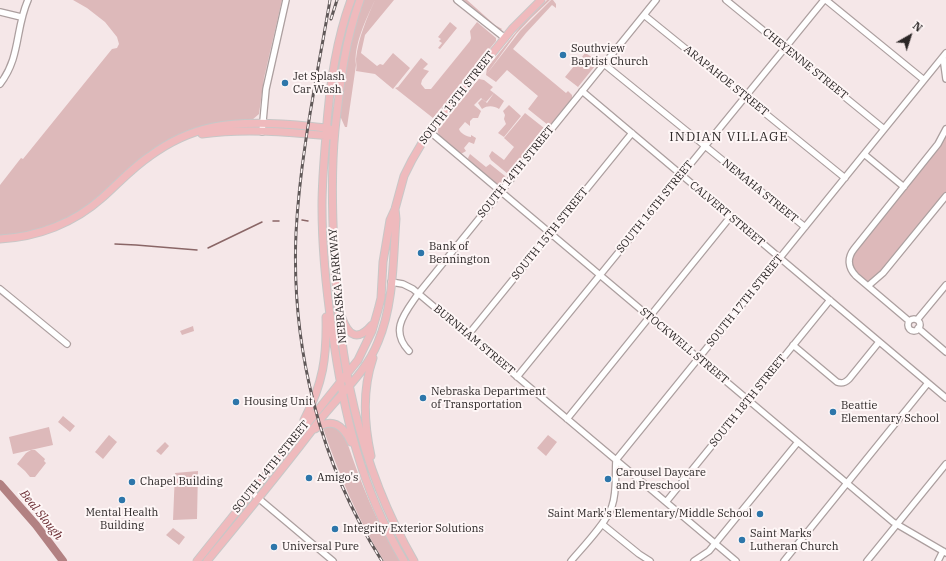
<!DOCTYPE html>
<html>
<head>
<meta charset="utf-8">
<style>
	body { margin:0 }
	#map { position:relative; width:946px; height:561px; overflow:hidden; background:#f5e7e8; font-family:"IBM Plex Serif",serif }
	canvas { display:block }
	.north { position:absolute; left:890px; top:16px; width:40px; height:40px; -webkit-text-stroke:3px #fef6f6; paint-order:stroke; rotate:39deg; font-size:11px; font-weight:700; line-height:16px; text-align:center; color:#2b2626 }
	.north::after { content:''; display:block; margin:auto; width:14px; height:18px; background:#2b2626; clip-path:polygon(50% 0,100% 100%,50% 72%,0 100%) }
</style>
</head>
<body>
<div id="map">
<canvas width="946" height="561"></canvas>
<div class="north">N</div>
</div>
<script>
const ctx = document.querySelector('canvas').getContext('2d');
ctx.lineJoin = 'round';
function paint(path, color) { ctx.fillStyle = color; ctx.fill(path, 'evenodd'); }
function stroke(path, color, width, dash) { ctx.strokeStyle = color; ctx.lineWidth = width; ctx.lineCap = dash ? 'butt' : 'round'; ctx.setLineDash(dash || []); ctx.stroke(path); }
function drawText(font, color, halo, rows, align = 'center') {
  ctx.font = font + ' "IBM Plex Serif",serif'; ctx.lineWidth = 4; ctx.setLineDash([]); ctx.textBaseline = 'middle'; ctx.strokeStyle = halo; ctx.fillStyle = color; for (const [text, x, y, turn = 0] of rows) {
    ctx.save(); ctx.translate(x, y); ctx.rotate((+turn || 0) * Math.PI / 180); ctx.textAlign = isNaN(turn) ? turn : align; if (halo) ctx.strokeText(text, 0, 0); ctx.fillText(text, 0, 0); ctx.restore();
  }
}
paint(new Path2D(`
	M73 0H282L264 78 259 114 252 120 170 140 96 200 70 218 53 225 26 233 0 236V185L21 158 23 159 112 49 117 48 119 44 117 37 105 22 87 8Z
	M363 0H375C367 17 353 46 356 65L347 127H345L341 118H340C340 78 351 38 363 0Z
	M375 0H394L365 35 361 53 377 66 380 64 383 65 393 53 410 68 393 89 375 74 356 71C357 67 356 63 356 59 358 38 367 18 375 0Z
	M463 0H467L495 25 502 29 501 30 495 26Z
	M547 0H550L531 18 516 34 486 75 487 68 520 27Z
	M551 0H553L556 4V8L552 5 526 33 513 49 566 93 568 91 572 95 569 98 572 95V98L551 124 548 125 528 109 538 96 507 70 496 82 486 75 520 31Z
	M450 22 457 28 440 49 438 48 442 43 439 41 441 39 438 37Z
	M477 22 496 38V41L433 118 395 88 398 87 421 58 428 64 423 69 429 71 422 80 421 84 425 89H431L470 41 471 38 470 31Z
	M585 53 599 61 578 87 565 77 579 60 581 61 583 59 582 57Z
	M479 79 484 80 493 87 490 90 494 93 486 102 481 98 474 105 481 111 478 118H473L470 121V126L465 122 459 129C460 133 467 137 471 137V135L476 138 474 144 469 142 464 148 466 151 461 154 439 135 437 130 477 81Z
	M494 93 504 101 499 109C494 106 488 105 482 109L478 103 482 99 487 103Z
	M509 105 521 116 504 137 498 133 506 124 504 119 505 115 503 111Z
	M525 113 544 128 545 130 511 172 508 174 491 160 489 156 492 151 504 160 514 147 504 138Z
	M946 129V196L883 273 868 286 856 276 849 259Z
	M470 154 486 167 490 164 505 176 506 179 501 184H496L469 161 468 158Z
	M193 326 194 331 182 335 180 331Z
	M63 416 75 426 70 432 58 422Z
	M326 426C337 427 342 432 347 442 361 484 377 523 400 561H384C357 519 339 474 323 428Z
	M49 427 53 445 13 454 9 437Z
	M109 435 117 442 103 459 95 452Z
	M548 435 557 442 546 456 537 448Z
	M165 442 169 446 161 455 156 451Z
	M31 450H35L45 459 44 461 46 463 35 477H30L25 471 17 464 26 453Z
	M198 471 197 519 173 520 175 473Z
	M173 528 185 537 179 545 166 535Z`), '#ddb9ba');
stroke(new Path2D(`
	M302 220 308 221
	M273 221H279
	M115 244 136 245 197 250
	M208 248 262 222`), '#8a6666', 1.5);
stroke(new Path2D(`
	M0 484 36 525 63 561`), '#b28182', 8);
const minor = new Path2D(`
	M457 0 505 38
	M726 0 884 129
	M826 0 924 80
	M0 12 21 17
	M644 15 845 178
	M943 57 946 79
	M604 64 805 227
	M0 84C21 57 15 29 28 0
	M582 91 946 398
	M429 131 893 522 946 553
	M262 132 266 89 286 0
	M864 154 904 187
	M391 282 403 284 413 289 736 561
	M868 286 883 273 946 196
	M0 289 67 344
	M908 325a6 6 0 1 1 12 0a6 6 0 1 1-12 0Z
	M917 320 946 285
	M909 321 856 276C848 268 847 258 854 249L938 144 946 129
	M918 328 946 352
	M468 335 632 133
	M793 345 837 382C842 384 845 383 849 379L879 342
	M409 351C389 330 405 313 418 294L656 0
	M517 377 824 0
	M567 419 731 216
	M251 492 333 561
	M666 502 830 300
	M602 524 639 554 650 561
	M571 561C582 548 608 521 612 506 617 492 615 475 616 460L946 53
	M694 561 709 551 798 442
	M784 561 928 383
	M867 561 946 464
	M938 561 943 551`);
const major = new Path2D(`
	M351 0C335 43 329 90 326 136 324 159 322 182 322 206 322 247 326 288 332 329 343 411 361 489 404 561
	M360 0C344 43 340 85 335 130 331 170 332 208 334 248 338 357 358 465 414 561
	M202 134C244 128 288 132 330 136
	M0 239C38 237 74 223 102 198 118 184 132 168 150 156 192 125 231 121 282 124 298 125 314 126 330 129
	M342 318C349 337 358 341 372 325
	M304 420C323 384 327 357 326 317
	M315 429C332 417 343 425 351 442
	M371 456C364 424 362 390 373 358
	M197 561 358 360 372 331 378 310 381 298 383 262 390 220 395 209 404 176 412 160 429 131 512 29 541 0
	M207 561C245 515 283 469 319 421 339 395 366 373 378 342 394 304 393 259 396 219L395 209`);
stroke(minor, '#ac9f9f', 8);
stroke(major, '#c8c7c7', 9);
stroke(minor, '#fff', 5.5);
stroke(major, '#efbabd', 7);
const rail = new Path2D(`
	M330 0C317 77 300 155 296 233 291 348 320 464 382 561
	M331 19 337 0`);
stroke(rail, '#605858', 3);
stroke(rail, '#fef6f6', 1.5, [4.5]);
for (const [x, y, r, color] of [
	[563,55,4,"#2d76aa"],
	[285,83,4,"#2d76aa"],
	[421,253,4,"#2d76aa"],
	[423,398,4,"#2d76aa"],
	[236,402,4,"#2d76aa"],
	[833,412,4,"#2d76aa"],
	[309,478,4,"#2d76aa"],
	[608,479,4,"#2d76aa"],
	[132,482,4,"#2d76aa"],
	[122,500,4,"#2d76aa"],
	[760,514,4,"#2d76aa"],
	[335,529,4,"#2d76aa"],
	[742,540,4,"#2d76aa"],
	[274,547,4,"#2d76aa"]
]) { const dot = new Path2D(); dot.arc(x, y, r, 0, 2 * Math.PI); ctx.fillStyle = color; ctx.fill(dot); stroke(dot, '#fef6f6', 1.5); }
drawText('11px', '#2b2626', '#fef6f6', [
	["Southview",571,49],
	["Baptist Church",571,62],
	["Jet Splash",293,77],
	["Car Wash",293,90],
	["Bank of",429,247],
	["Bennington",429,260],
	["Nebraska Department",431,392],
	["of Transportation",431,405],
	["Housing Unit",244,402],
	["Beattie",841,406],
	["Elementary School",841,419],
	["Carousel Daycare",616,473],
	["and Preschool",616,486],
	["Amigo's",317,478],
	["Chapel Building",140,482],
	["Mental Health",122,513,"center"],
	["Building",122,526,"center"],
	["Saint Mark's Elementary/Middle School",752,514,"right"],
	["Integrity Exterior Solutions",343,529],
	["Saint Marks",750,534],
	["Lutheran Church",750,547],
	["Universal Pure",282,547]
], 'left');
drawText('11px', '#2b2626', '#fef6f6', [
	["CHEYENNE STREET",805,64,39],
	["ARAPAHOE STREET",726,81,39],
	["SOUTH 13TH STREET",457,98,-52],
	["SOUTH 14TH STREET",516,172,-51],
	["NEMAHA STREET",760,191,39],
	["SOUTH 16TH STREET",655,207,-51],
	["CALVERT STREET",727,214,40],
	["SOUTH 15TH STREET",550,234,-51],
	["NEBRASKA PARKWAY",338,286,-95],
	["SOUTH 17TH STREET",745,301,-51],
	["BURNHAM STREET",474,340,40],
	["STOCKWELL STREET",684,346,40],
	["SOUTH 18TH STREET",748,401,-51],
	["SOUTH 14TH STREET",271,467,-51]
]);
drawText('italic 12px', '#68292f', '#fef6f6', [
	["Beal Slough",41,515,51]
]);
ctx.letterSpacing = '1px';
drawText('13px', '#2b2626', '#fef6f6', [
	["INDIAN VILLAGE",729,137]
]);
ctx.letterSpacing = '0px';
</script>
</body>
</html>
